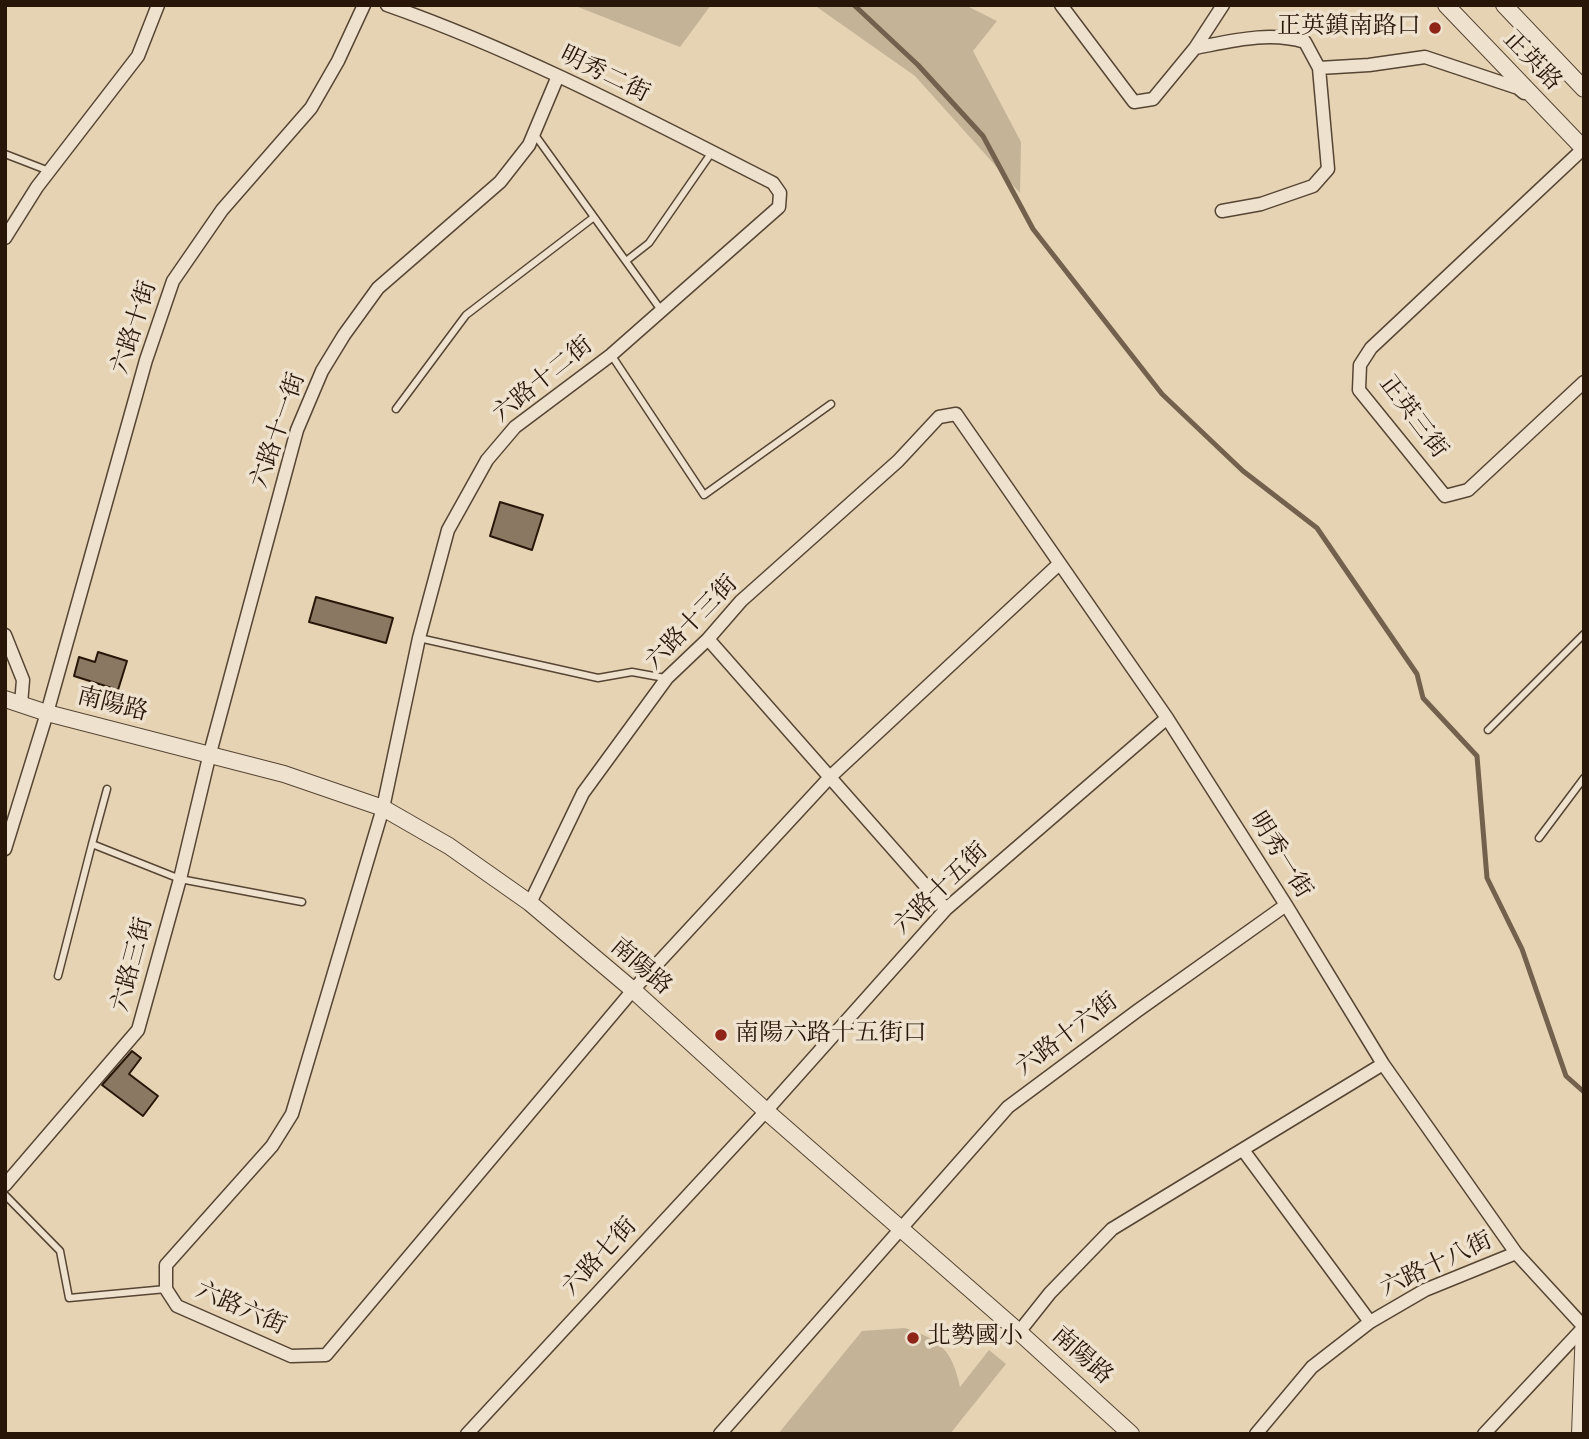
<!DOCTYPE html>
<html>
<head>
<meta charset="utf-8">
<style>
	body { margin:0 }
	#map { position:relative; width:1589px; height:1439px; overflow:hidden; background:#e5d3b4; font-family:"IM FELL English",serif }
	canvas { display:block }
	.frame { position:absolute; inset:0; border:7px solid #281609; pointer-events:none }
</style>
</head>
<body>
<div id="map">
<canvas width="1589" height="1439"></canvas>
<div class="frame"></div>
</div>
<script>
const ctx = document.querySelector('canvas').getContext('2d');
ctx.lineJoin = 'round';
function paint(path, color) { ctx.fillStyle = color; ctx.fill(path, 'evenodd'); }
function stroke(path, color, width, dash) { ctx.strokeStyle = color; ctx.lineWidth = width; ctx.lineCap = dash ? 'butt' : 'round'; ctx.setLineDash(dash || []); ctx.stroke(path); }
function drawText(font, color, halo, rows, align = 'center') {
  ctx.font = font + ' "IM FELL English","Noto Serif TC",serif'; ctx.lineWidth = 7; ctx.setLineDash([]); ctx.textBaseline = 'middle'; ctx.strokeStyle = halo; ctx.fillStyle = color; for (const [text, x, y, turn = 0] of rows) {
    ctx.save(); ctx.translate(x, y); ctx.rotate((+turn || 0) * Math.PI / 180); ctx.textAlign = isNaN(turn) ? turn : align; if (halo) ctx.strokeText(text, 0, 0); ctx.fillText(text, 0, 0); ctx.restore();
  }
}
paint(new Path2D(`
	M573 5H711L680 47Z
	M814 5H965L997 21 973 51 1021 142 1020 193 915 76Z
	M905 1328C941 1340 952 1350 960 1387L989 1350 1006 1364 950 1434H778L862 1331Z`), '#c5b397');
stroke(new Path2D(`
	M854 5 918 65 983 136 1033 229 1162 394 1243 471 1317 528 1417 674 1423 698 1477 756 1487 878 1522 949 1566 1076 1584 1092`), '#73614d', 5);
const building = new Path2D(`
	M500 502 543 515 532 550 490 536Z
	M316 597 393 618 386 643 309 622Z
	M98 652 127 661 118 690 74 676 79 657 95 662Z
	M132 1051 141 1058 129 1074 158 1096 143 1116 102 1085Z`);
paint(building, '#8a7862');
stroke(building, '#281609', 2);
const service = new Path2D(`
	M535 135 661 310
	M5 154 49 171
	M626 261 649 243 712 152
	M612 356 704 495 831 404
	M396 409 466 315 594 217
	M419 638 598 678 632 672 665 678
	M1488 730 1584 634
	M107 789 92 844 180 879 302 902
	M1539 838 1584 778
	M58 976 92 844
	M5 1195 60 1251 69 1298 166 1289`);
const minor = new Path2D(`
	M387 5C521 52 647 119 773 183L780 193 779 207 611 355 515 427 487 460 448 530 419 638 383 808 292 1114 272 1146 166 1265V1289L177 1306 291 1356 326 1355 633 990 830 777 1059 564
	M1061 5 1134 102 1153 99 1195 48 1223 5
	M1195 48C1232 41 1269 31 1305 42L1319 68 1328 169 1313 186 1261 204 1222 211
	M1319 68 1369 65 1425 57 1518 88 1524 93
	M1584 148 1371 348 1360 365 1359 390 1445 496 1468 490 1584 382
	M5 238 37 187 138 56 158 5
	M5 635 23 680 21 704
	M708 639 946 909
	M5 849 47 713 146 360 173 281 222 210 311 108 338 61 364 5
	M530 903 583 793 667 678 708 639 741 601 898 461 939 417 956 414 1167 718 1286 905 1383 1064 1516 1253 1584 1327 1484 1434
	M1243 1150 1370 1322
	M5 1185 138 1030 180 879 210 753 297 430 322 371 344 335 378 288 500 182 529 145 558 76
	M1019 1332 1050 1293 1112 1229 1383 1064
	M467 1434 766 1111 946 909 1167 718
	M720 1434 1008 1107 1137 1011 1286 905
	M1256 1434 1312 1367 1370 1322 1425 1290 1516 1253`);
const tertiary = new Path2D(`
	M1446 5 1584 149
	M1504 5 1584 89
	M5 699 47 713 284 774 383 808 449 846 530 903 633 990 766 1111 1019 1332 1131 1434
	M1580 1434 1584 1327`);
stroke(service, '#574534', 9);
stroke(minor, '#574534', 15);
stroke(tertiary, '#574534', 18);
stroke(service, '#eee2ce', 6);
stroke(minor, '#eee2ce', 12);
stroke(tertiary, '#eee2ce', 16);
for (const [x, y, r, color] of [
	[1435,28,7,"#8f2418"],
	[721,1035,7,"#8f2418"],
	[913,1338,7,"#8f2418"]
]) { const dot = new Path2D(); dot.arc(x, y, r, 0, 2 * Math.PI); ctx.fillStyle = color; ctx.fill(dot); stroke(dot, '#eee2ce', 2.5); }
drawText('24px', '#281609', '#eee2ce', [
	["正英鎮南路口",1421,28,"right"],
	["南陽六路十五街口",735,1035],
	["北勢國小",927,1338]
], 'left');
drawText('24px', '#281609', '#eee2ce', [
	["正英路",1531,62,46],
	["明秀二街",604,76,26],
	["六路十街",136,328,-72],
	["六路十二街",544,381,-39],
	["正英三街",1412,418,53],
	["六路十一街",280,431,-71],
	["六路十三街",693,624,-46],
	["南陽路",112,706,14],
	["明秀一街",1279,856,58],
	["六路十五街",942,890,-44],
	["六路三街",134,965,-75],
	["南陽路",640,968,41],
	["六路十六街",1068,1036,-37],
	["六路七街",601,1258,-47],
	["六路十八街",1437,1266,-25],
	["六路六街",240,1310,24],
	["南陽路",1081,1357,42]
]);
</script>
</body>
</html>
